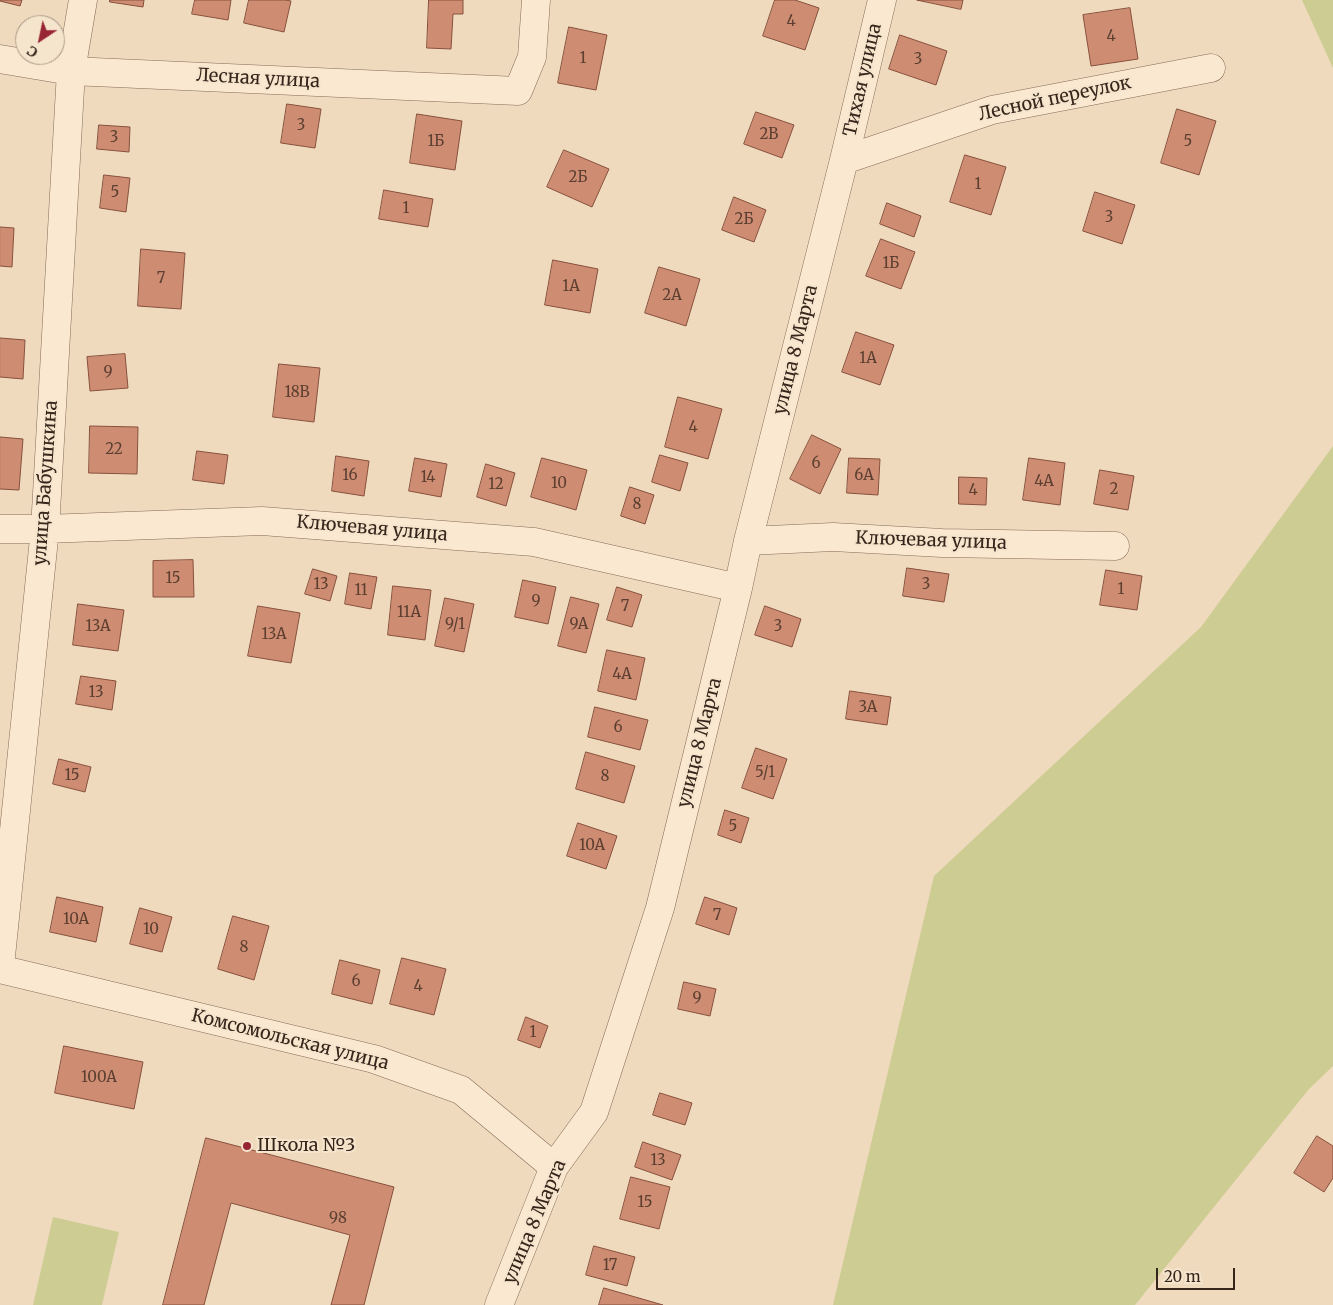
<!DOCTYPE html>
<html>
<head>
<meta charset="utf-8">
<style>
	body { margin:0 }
	#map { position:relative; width:1333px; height:1305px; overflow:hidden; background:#efdabe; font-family:Merriweather,serif }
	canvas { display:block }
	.north { position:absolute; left:15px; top:15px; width:50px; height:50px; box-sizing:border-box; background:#f6e5cd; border:1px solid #a99886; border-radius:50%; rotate:214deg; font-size:14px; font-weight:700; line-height:20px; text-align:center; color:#36251b }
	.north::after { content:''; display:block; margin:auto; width:18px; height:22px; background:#982534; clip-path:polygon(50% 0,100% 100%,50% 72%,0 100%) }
	.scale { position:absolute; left:1156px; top:1268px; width:79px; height:22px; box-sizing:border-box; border:2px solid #36251b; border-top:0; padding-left:6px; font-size:15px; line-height:18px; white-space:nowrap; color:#36251b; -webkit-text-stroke:4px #f6e5cd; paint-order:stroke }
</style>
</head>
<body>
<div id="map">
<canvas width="1333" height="1305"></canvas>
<div class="north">С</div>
<div class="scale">20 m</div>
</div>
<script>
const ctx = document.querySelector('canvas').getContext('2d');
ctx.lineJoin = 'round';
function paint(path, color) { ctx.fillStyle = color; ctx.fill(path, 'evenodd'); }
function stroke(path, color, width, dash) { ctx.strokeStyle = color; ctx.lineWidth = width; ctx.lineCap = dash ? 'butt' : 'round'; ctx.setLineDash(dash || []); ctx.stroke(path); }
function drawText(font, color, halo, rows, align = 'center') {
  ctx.font = font + ' Merriweather,serif'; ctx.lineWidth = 4; ctx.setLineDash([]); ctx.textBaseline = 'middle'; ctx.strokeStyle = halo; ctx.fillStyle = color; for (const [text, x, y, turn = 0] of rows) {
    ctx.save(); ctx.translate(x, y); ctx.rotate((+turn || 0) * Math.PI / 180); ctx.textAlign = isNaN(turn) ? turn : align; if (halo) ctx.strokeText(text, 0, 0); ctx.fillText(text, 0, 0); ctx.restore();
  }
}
paint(new Path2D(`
	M1302 0H1333V68Z
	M1333 446V1066L1309 1089 1135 1305H833L934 876 1201 627Z
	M53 1217 119 1232 102 1305H33Z`), '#cdcc92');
const building = new Path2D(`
	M0 0H22L20 6 0 1Z
	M110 0H144L143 7 110 2Z
	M195 0H231L228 20 192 14Z
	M249 0H285L291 1 284 32 244 23Z
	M429 0H463V14H453L451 49 427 48Z
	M775 0H795L819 8 805 50 763 36Z
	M917 0H963L961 9Z
	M1130 8 1138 59 1091 66 1083 15Z
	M569 27 607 35 596 90 558 83Z
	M900 35 947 51 936 85 889 69Z
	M287 104 321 109 315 148 281 143Z
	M1177 109 1216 121 1199 175 1161 163Z
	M756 112 794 125 782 158 744 144Z
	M417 114 462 121 455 170 410 163Z
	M99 125 130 127 129 152 97 149Z
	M564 150 609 169 592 207 547 187Z
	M965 155 1006 167 991 215 950 202Z
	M104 175 130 178 126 212 100 208Z
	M384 190 433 199 428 227 379 219Z
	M1095 192 1135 205 1122 244 1083 231Z
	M734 197 766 210 754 242 722 230Z
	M887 203 921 216 914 237 880 224Z
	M0 227 14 228 12 267 0 266Z
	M881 239 915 252 901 289 866 276Z
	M141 249 185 253 181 309 138 306Z
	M553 260 598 269 590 313 545 305Z
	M659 267 700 279 686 326 645 313Z
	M856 332 894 345 880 385 842 372Z
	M0 338 25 340 23 379 0 377Z
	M125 354 128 388 90 391 87 357Z
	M279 364 320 368 314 422 273 417Z
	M678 397 722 409 708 459 665 447Z
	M90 426 138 427 137 474 89 473Z
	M812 435 841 449 820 494 790 479Z
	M0 437 23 439 19 490 0 489Z
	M197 451 228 455 224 484 193 480Z
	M660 455 688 463 680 491 652 482Z
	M336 456 369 461 364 496 332 491Z
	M415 458 447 464 441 497 409 491Z
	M542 458 587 470 576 510 531 497Z
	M849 458 880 459 878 495 847 493Z
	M1029 458 1065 463 1060 505 1023 500Z
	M486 464 515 473 506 506 477 497Z
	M1100 470 1134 476 1128 510 1094 504Z
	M959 477 987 478 986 505 959 504Z
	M630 487 654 495 645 524 621 516Z
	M193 560 194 597H153V561Z
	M907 568 949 574 944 602 903 596Z
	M313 569 337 576 330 601 305 594Z
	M1106 570 1142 576 1137 610 1100 605Z
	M350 573 377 577 371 609 345 604Z
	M523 580 556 587 548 624 515 617Z
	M393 586 431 590 425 640 388 635Z
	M617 587 642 595 632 627 607 620Z
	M571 597 599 604 586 653 558 646Z
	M445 598 474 604 464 652 435 646Z
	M78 604 124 610 118 651 73 645Z
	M258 606 300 613 291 663 248 656Z
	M765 606 801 619 792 647 755 635Z
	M607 650 645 658 636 700 598 691Z
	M81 676 116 681 112 710 76 704Z
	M850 691 891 697 887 725 846 719Z
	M595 707 648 720 640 750 588 737Z
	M756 748 787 759 773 799 742 788Z
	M586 752 635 766 624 803 576 789Z
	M59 759 91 767 85 792 53 784Z
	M725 810 749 818 741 843 718 835Z
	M578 823 617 836 606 869 567 856Z
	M57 897 103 907 96 942 50 932Z
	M705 897 737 908 729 935 696 924Z
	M140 908 172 917 162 952 130 944Z
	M233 916 269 926 254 980 218 969Z
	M402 958 446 969 434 1015 390 1004Z
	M340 960 380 970 372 1004 332 994Z
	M684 982 716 989 710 1016 678 1009Z
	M526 1017 548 1026 540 1048 518 1040Z
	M64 1046 143 1062 134 1109 55 1093Z
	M660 1093 692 1103 685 1125 653 1115Z
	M1317 1136 1333 1146V1178L1324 1192 1294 1173Z
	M206 1138 394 1187 364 1305H331L350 1235 231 1203 204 1305H163Z
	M643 1142 681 1155 672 1180 635 1167Z
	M631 1177 670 1187 659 1229 620 1219Z
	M594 1246 635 1257 627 1286 586 1275Z
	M604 1288 663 1305H599Z`);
paint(building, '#ce8d72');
stroke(building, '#87503c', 1);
const minor = new Path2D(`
	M0 59 71 71 518 91 532 57 536 0
	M844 160 992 110 1211 68
	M0 529H45L262 521 534 542 738 588
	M748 541 833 537 942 543 1115 546
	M0 966 45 529 71 71 83 0
	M0 969 374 1059 461 1090 554 1167
	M499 1305 554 1167 594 1112 660 908 738 588 748 541 844 160 882 0`);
stroke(minor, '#876a56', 29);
stroke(minor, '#fae8d1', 28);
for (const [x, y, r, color] of [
	[247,1146,5,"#982534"]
]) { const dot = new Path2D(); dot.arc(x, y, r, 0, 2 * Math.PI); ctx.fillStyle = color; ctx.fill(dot); stroke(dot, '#f6e5cd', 2); }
drawText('15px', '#5c3f31', null, [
	["4",791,22],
	["4",1111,37],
	["1",583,59],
	["3",918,60],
	["3",301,126],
	["2В",769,135],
	["3",114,138],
	["1Б",436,142],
	["5",1188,142],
	["2Б",578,178],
	["1",978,185],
	["5",115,193],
	["1",406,209],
	["3",1109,218],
	["2Б",744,220],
	["1Б",891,264],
	["7",161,279],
	["1А",571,287],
	["2А",672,296],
	["1А",868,359],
	["9",108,373],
	["18В",297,393],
	["4",693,428],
	["22",114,450],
	["6",816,464],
	["16",350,476],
	["6А",864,476],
	["14",428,478],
	["4А",1044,482],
	["10",559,484],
	["12",496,485],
	["2",1114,490],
	["4",973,491],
	["8",637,505],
	["15",173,579],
	["13",321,585],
	["3",926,585],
	["1",1121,590],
	["11",361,591],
	["9",536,602],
	["7",625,607],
	["11А",409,613],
	["9/1",455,625],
	["9А",579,625],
	["13А",98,627],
	["3",778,627],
	["13А",274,635],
	["4А",622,675],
	["13",96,693],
	["3А",868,708],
	["6",618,728],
	["5/1",765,773],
	["15",72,776],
	["8",605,777],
	["5",733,827],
	["10А",592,846],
	["7",717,916],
	["10А",76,920],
	["10",151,930],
	["8",244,948],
	["6",356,982],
	["4",418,987],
	["9",697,999],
	["1",533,1033],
	["100А",99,1078],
	["13",658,1161],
	["15",645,1203],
	["98",338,1219],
	["17",610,1266]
]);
drawText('18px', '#36251b', '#f6e5cd', [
	["Лесная улица",258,79,3],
	["Тихая улица",863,80,-77],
	["Лесной переулок",1055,99,-12],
	["улица 8 Марта",796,350,-76],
	["улица Бабушкина",46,483,-86],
	["Ключевая улица",372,529,5],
	["Ключевая улица",931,541,2],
	["улица 8 Марта",700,743,-76],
	["Комсомольская улица",290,1040,14],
	["улица 8 Марта",535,1222,-67]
]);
drawText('18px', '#36251b', '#f6e5cd', [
	["Школа №3",257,1146]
], 'left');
</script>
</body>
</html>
